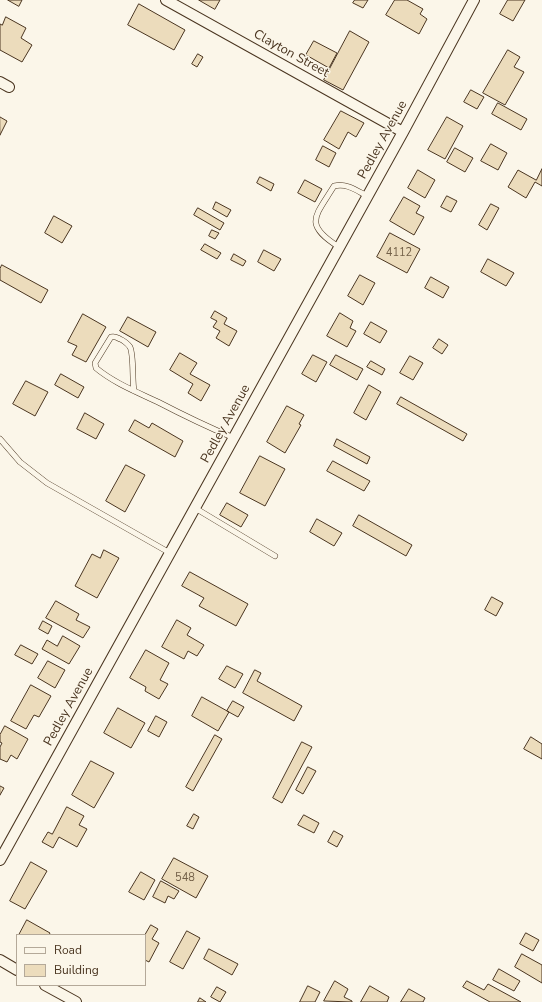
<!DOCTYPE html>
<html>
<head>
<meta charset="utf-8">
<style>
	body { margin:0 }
	#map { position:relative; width:542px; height:1002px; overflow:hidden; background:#fbf6e9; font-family:"Nunito Sans",sans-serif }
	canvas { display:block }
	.legend { position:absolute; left:16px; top:934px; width:130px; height:52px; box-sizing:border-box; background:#fbf6e9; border:1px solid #b4a999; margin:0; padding:5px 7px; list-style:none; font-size:12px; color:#4a3520 }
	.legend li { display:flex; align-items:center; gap:8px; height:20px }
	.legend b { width:20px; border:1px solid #b4a999 }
</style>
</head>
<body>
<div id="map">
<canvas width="542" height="1002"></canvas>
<ul class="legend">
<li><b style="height:5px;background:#fbf6e9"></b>Road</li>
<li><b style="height:11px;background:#ecdcbc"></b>Building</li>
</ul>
</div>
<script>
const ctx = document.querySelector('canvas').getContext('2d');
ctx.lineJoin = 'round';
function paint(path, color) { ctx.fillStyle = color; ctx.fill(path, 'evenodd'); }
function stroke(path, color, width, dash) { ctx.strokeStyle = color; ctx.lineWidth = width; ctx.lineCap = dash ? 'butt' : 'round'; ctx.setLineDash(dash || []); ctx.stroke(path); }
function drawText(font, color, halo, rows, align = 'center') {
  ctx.font = font + ' "Nunito Sans",sans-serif'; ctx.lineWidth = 3; ctx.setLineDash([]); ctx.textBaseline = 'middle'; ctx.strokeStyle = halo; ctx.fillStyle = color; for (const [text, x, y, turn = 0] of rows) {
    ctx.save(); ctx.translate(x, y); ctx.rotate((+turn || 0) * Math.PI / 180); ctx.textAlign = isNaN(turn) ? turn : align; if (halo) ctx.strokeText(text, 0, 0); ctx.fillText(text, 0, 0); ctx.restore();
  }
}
const building = new Path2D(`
	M8 0H22L19 6Z
	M199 0H220L215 9Z
	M355 0H368L363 8 353 3Z
	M395 0H407L423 9 420 14 427 19 419 34 386 15Z
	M508 0H525L513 21 500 14Z
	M139 4 185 30 174 50 128 25Z
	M6 17 26 28 21 38 32 45 22 62 0 50V24L2 25Z
	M350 31 369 42 343 90 324 80Z
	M314 41 337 53 329 68 306 55Z
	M508 50 520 57 514 67 524 72 505 105 483 93Z
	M198 54 203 57 197 67 192 64Z
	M471 90 484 97 477 109 464 102Z
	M498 103 527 119 521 130 492 114Z
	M341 111 364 123 356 137 348 132 339 149 324 140Z
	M0 117 7 121 0 135Z
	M447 117 463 126 445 159 428 150Z
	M491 144 507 153 498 170 481 161Z
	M323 146 336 153 329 167 316 160Z
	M455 148 473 158 465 172 447 162Z
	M542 169V186L535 182 526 198 508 187 518 170 536 180Z
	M418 170 435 180 425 198 408 188Z
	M260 177 274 184 271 191 257 183Z
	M305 180 322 189 315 202 298 193Z
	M447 196 457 201 451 212 441 207Z
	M404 197 420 206 416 213 424 217 414 235 390 221Z
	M216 202 231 210 227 217 213 209Z
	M491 204 499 208 487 230 479 225Z
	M198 208 224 223 220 230 194 215Z
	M54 216 72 226 62 243 45 233Z
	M212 230 219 233 215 239 209 236Z
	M390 233 420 249 407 273 377 257Z
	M205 244 221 253 217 259 201 250Z
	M264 250 281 259 274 271 258 262Z
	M234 254 246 261 243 266 231 260Z
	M488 259 514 273 506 286 481 272Z
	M2 265 48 290 41 303 0 280V269Z
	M360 275 375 283 363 305 348 296Z
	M431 277 449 287 443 298 425 288Z
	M215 311 227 318 224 324 237 331 229 346 216 338 220 331 213 327 217 321 211 318Z
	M340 313 353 321 350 328 356 331 347 347 327 336Z
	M83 314 106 327 86 362 72 355 77 346 68 342Z
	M128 317 156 332 148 347 120 331Z
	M371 322 387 331 380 343 364 334Z
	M439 339 448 345 442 354 433 348Z
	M180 353 197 363 190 374 210 385 201 401 188 393 193 384 170 370Z
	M313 355 327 362 316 382 302 374Z
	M336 355 363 369 357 380 330 365Z
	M410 356 423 363 413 380 400 373Z
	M371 361 385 369 382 375 367 367Z
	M61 374 84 387 78 398 55 385Z
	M26 381 48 392 35 416 13 404Z
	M369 385 381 392 366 420 354 413Z
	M401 397 467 434 463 441 397 404Z
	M287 406 304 415 299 424 301 425 285 453 267 442Z
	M85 413 104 424 96 439 77 429Z
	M135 420 149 428 152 423 183 441 175 457 129 431Z
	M337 439 370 457 367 464 334 446Z
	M260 456 285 469 265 506 240 493Z
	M333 461 370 481 364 491 327 471Z
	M126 465 145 475 125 512 106 501Z
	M227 503 248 515 241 527 220 515Z
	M359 515 412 545 406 556 353 526Z
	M317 519 342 533 334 546 310 532Z
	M104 550 119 558 97 598 75 586 92 554 100 558Z
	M190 572 248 604 236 626 199 606 204 598 182 586Z
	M492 597 503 603 496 616 485 610Z
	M56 601 79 614 76 620 90 627 83 638 46 618Z
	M177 620 191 628 187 635 204 645 197 656 188 651 184 659 162 647Z
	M43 621 52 626 48 634 39 629Z
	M63 636 80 646 69 664 42 649 47 640 57 646Z
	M21 645 38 654 32 664 15 655Z
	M146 650 169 663 160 680 168 684 159 699 145 691 146 687 130 678Z
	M48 661 65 670 55 688 38 678Z
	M227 666 243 674 235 688 219 679Z
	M255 670 261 673 257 681 302 706 294 721 243 693Z
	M31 685 51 696 39 717 34 715 26 729 11 721Z
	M202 697 229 712 218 731 192 716Z
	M233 701 244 707 238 717 227 711Z
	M118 708 145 723 131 748 104 733Z
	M156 716 167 722 159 737 148 731Z
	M5 726 28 739 17 759 11 755 7 762 0 759V747L2 743 0 742V735Z
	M215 735 222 739 193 791 186 787Z
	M531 737 542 744V759L524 749Z
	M302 742 312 747 282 803 273 798Z
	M91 761 114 773 94 808 72 795Z
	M308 767 316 771 303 794 296 790Z
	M0 786 4 788 0 795Z
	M67 807 84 816 79 825 87 829 77 847 59 837 53 848 42 842 48 832 52 834Z
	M194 814 199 817 193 829 187 826Z
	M304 815 319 823 314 833 298 825Z
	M334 831 343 836 337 847 328 842Z
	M174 858 208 876 196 898 162 879Z
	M31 862 47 871 25 909 10 901Z
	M141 872 155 880 144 900 129 892Z
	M161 881 179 891 174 899 168 896 165 903 153 897Z
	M27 920 50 933 49 935H19Z
	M151 925 158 929 152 939 159 943 149 962 145 960V935Z
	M187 931 200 938 183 969 170 962Z
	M526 933 539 940 533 951 520 944Z
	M209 949 238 964 232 975 204 959Z
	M522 954 542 965V983L515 967Z
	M499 969 520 981 514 991 493 980Z
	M335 981 348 989 344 997 352 1001V1002L324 1001Z
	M467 981 484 990 488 984 521 1002H490L463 987Z
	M308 986 320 992 315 1002H300Z
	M370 986 389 997 387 1002H361Z
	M217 987 226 992 220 1002 211 997Z
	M409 989 425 998 423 1002H401Z
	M200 998 206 1002H198Z`);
paint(building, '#ecdcbc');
stroke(building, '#4a3520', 1);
const service = new Path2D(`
	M339 247C303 224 315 217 334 186 347 183 356 190 367 196
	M134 391C132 380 134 355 130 347 128 344 123 340 120 339 116 337 115 336 111 337L95 363 96 368C114 383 137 392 158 402 183 415 208 427 234 438
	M0 439 20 462 47 483 170 553
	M195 508 275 556`);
const minor = new Path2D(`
	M166 0 403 132
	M0 82 9 87
	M0 860 403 132 474 0
	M0 960 17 970
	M45 985 76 1002`);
stroke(service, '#4a3520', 6);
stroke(minor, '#4a3520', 12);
stroke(service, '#fbf6e9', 5);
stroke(minor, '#fbf6e9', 10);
drawText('11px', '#725f47', null, [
	["4112",399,253],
	["548",185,878]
]);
drawText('13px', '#4a3520', '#fbf6e9', [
	["Clayton Street",291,54,29],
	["Pedley Avenue",383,140,-61],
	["Pedley Avenue",226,424,-61],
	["Pedley Avenue",69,707,-61]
]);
</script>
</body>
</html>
